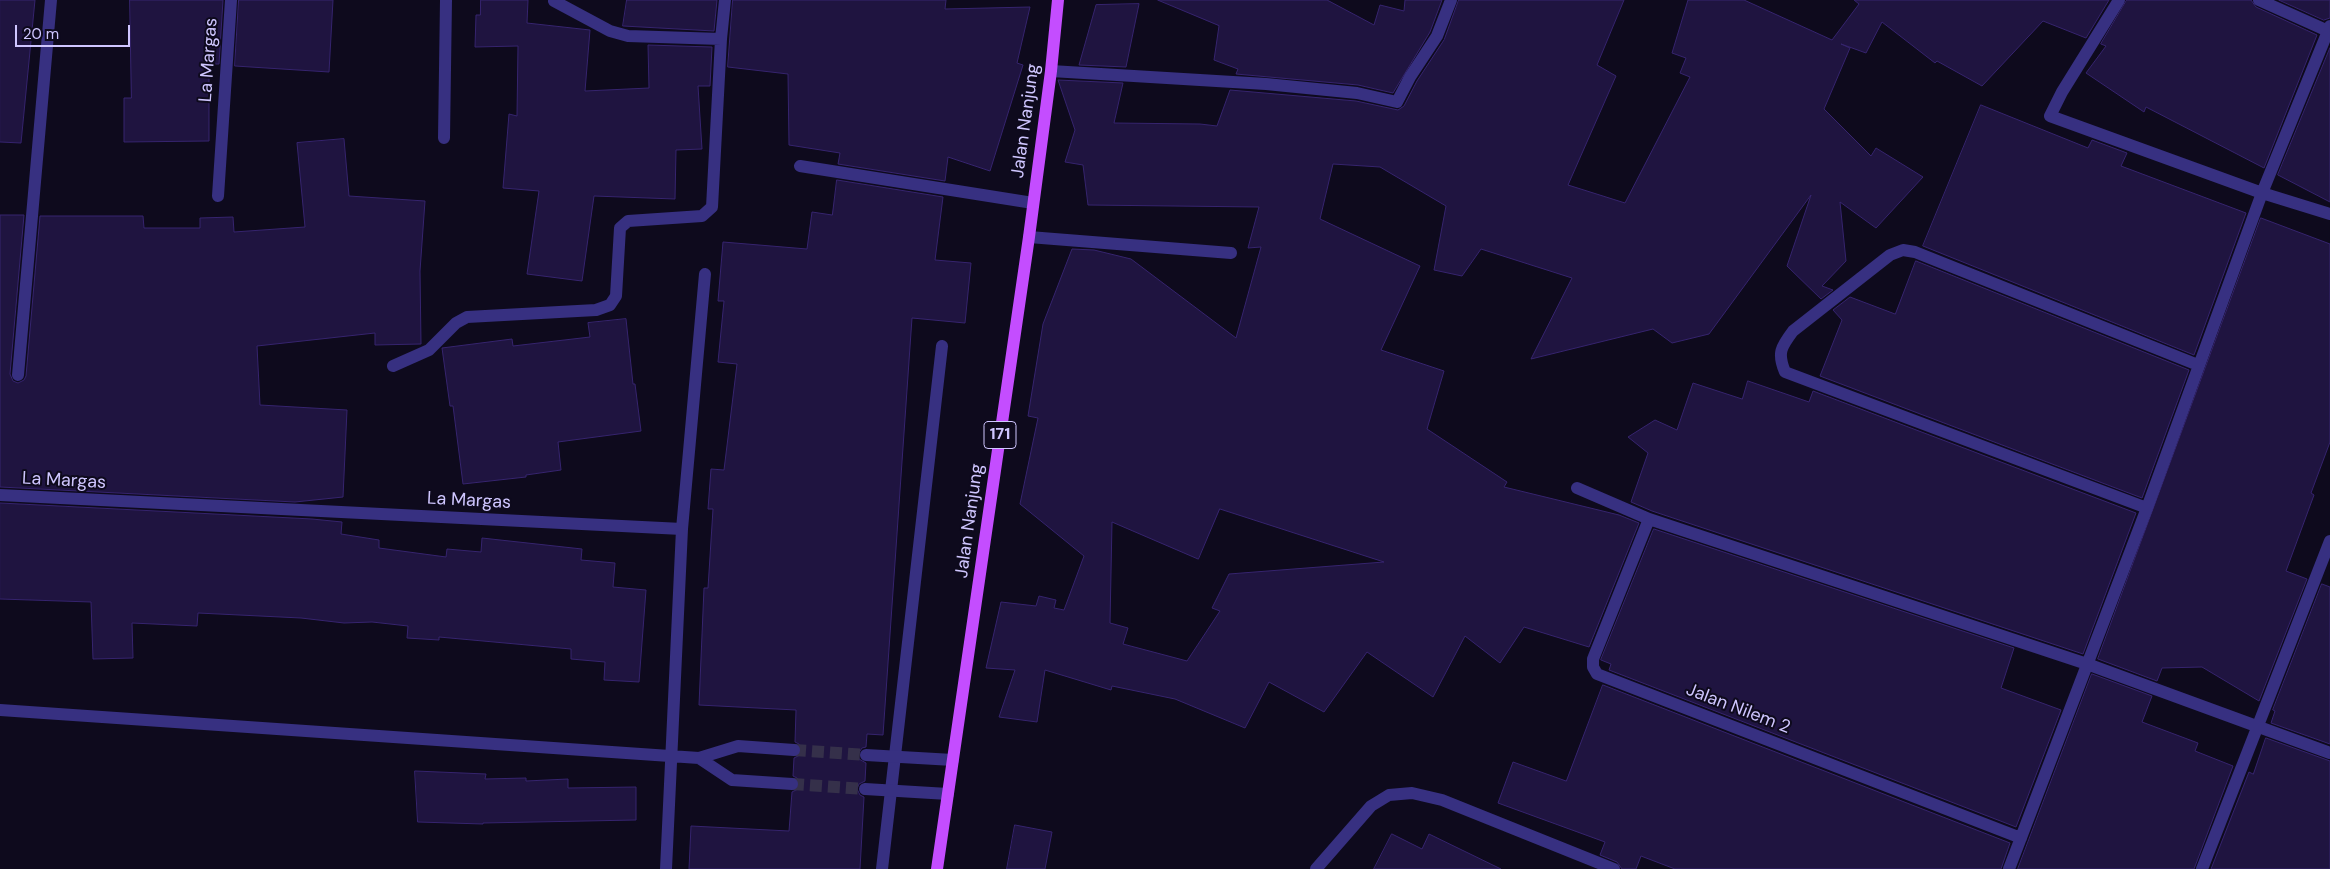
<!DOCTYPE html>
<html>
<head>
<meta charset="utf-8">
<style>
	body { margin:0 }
	#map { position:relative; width:2330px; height:869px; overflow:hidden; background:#0e0a1d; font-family:"DM Sans",sans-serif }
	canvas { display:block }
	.scale { position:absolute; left:15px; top:25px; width:115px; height:22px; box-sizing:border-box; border:2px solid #cfc6ff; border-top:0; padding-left:6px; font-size:15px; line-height:18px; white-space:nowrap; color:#cfc6ff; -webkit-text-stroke:4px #0e0a1d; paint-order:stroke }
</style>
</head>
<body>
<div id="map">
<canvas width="2330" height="869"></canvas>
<div class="scale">20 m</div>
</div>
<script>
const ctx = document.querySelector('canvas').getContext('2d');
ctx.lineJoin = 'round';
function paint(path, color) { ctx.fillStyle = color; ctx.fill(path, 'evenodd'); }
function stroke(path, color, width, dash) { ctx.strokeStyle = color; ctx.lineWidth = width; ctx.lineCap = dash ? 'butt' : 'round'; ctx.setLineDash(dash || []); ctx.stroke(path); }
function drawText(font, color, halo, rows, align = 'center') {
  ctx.font = font + ' "DM Sans",sans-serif'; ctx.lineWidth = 4; ctx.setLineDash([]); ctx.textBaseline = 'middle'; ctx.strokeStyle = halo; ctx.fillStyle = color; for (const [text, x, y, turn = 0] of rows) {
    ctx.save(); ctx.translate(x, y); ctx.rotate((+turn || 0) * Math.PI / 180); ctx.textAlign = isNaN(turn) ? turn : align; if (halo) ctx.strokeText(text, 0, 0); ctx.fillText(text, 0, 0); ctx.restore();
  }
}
const building = new Path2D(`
	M0 0H35L21 143 0 142Z
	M130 0H223L219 64H209V141L124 142V98H131Z
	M239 0H333L329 72 235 66Z
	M481 0H528L527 23 590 30 585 91 649 88 648 45 712 47 710 86H698L702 149 676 150 675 199 594 196 582 281 527 274 539 191 503 188 509 114 517 116 518 46 475 47 476 15H480Z
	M627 0H717L714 31 623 26Z
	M733 0H946L945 9 1030 7 1017 63 1023 65 990 171 948 157 945 181 838 164 840 153 789 145 788 74 728 67Z
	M1158 0H1327L1374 25 1380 5 1404 11 1405 0H1442L1430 32 1393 93 1358 85 1236 74 1238 69 1214 60 1219 26Z
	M1459 0H1624L1597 65 1616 76 1568 185 1625 203 1690 77 1680 73 1686 58 1672 53 1688 0H1744L1832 40 1859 4 1854 0H2109L2086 38 2043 21 1982 86 1937 61 1935 63 1882 22 1866 53 1841 44 1850 48 1824 109 1871 156 1876 148 1923 177 1876 228 1840 202 1846 261 1822 286 1833 290 1821 299 1787 266 1811 195 1709 334 1672 343 1653 329 1531 359 1572 278 1481 249 1462 276 1434 270 1446 206 1380 167 1333 164 1320 219 1420 266 1381 350 1444 371 1427 429 1507 482 1504 487 1619 515 1639 523 1589 647 1524 627 1500 663 1465 636 1433 697 1367 652 1324 712 1269 682 1245 728 1175 699 1112 686 1111 690 1045 670 1037 722 999 717 1015 670 986 668 1001 602 1036 606 1039 596 1056 600 1054 608 1064 610 1084 556 1020 504 1038 418 1028 416 1043 324 1072 249 1094 250 1131 259 1236 338 1261 247 1248 248 1259 207 1088 205 1083 165 1065 162 1075 130 1058 80 1123 83 1114 123 1200 124 1217 126 1230 90 1356 101 1398 110 1404 106 1417 81 1444 40ZM1220 509 1384 562 1229 574 1212 608 1220 611 1187 661 1123 644 1128 628 1110 623 1112 522 1198 559Z
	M2127 0H2251L2256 7 2317 35 2264 168 2146 107 2144 112 2086 73 2106 46 2101 44Z
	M2279 0H2330V18L2324 20Z
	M1139 4 1126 67 1079 65 1096 5Z
	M2330 48V202L2278 175Z
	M1981 105 2088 148 2092 140 2127 153 2121 166 2246 213 2194 355 1923 246Z
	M344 139 349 196 425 201 420 271 421 344 375 345V333L257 346 260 405 347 410 343 497 295 502 0 487V215H24L10 374 13 381 18 383 24 380 26 376 40 216H143L144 228H200V218L233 217 234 232 305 227 297 143Z
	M837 180 943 197 935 260 971 263 965 323 912 318 883 735 867 734 866 747 862 748 858 754 859 759 866 763 865 781 859 784 857 789 860 795 864 797 860 869H689L691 826 789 831 792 792 798 789 800 784 797 778 793 776 794 758 800 755 802 750 799 744 795 742 796 710 699 705 704 588H708L713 509H708L711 469 724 470 737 364 718 362 724 301H718L723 242 807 249 812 212 832 215Z
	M2261 218 2330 244V442L2311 493 2314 495 2286 571 2307 579 2259 701 2202 667 2162 668 2157 681 2098 659Z
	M1916 261 2189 370 2142 498 1820 376 1842 320 1833 310 1850 297 1895 314Z
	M626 319 633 384H635L641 431 558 442 561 470 526 475V477L463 484 453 406H450L442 348 512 339 513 346 590 337 588 323Z
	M1748 381 1809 402 1813 391 2136 513 2083 654 1652 511 1631 502 1648 453 1628 437 1655 420 1677 430 1693 383 1742 399Z
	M0 503 312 519 342 522 341 534 379 540V548L446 557 447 549 481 552 482 538 582 549 581 560 615 563 613 587 646 590 639 682 604 680 605 662 571 659V649L439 637V640L407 638 408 626 372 622 344 623 301 618 198 613 197 626 132 623 133 658 93 659 91 602 0 599Z
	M1654 529 2014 648 2001 688 2061 710 2016 827 1609 670 1611 664 1601 660Z
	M2322 584 2330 587V744L2271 723 2275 711 2273 710Z
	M2092 674 2152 696 2142 722 2198 743 2195 751 2233 766 2194 869H2018Z
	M1603 685 2010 843 2001 869H1675L1641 856 1636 869H1622L1617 862 1600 855 1605 842 1498 803 1513 762 1566 781Z
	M2266 738 2330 761V869H2211L2249 772 2253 774Z
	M415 771 486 774 485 779 526 778V781L568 779V788L636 787V820L483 823V824L418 822Z
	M1015 825 1052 832 1045 869H1007Z
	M1392 834 1422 849 1429 834 1501 869H1374Z`);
paint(building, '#1f1440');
stroke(building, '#36246e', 1);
stroke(new Path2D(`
	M794 750 866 755
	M792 784 865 789`), '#35304a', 12, [12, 6]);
stroke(new Path2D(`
	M882 869 942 346`), '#373081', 12);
stroke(new Path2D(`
	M2119 0 2062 92 2050 116 2262 193 2330 214
	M2259 0 2328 31
	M554 1 610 31 628 36 721 39
	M1051 71 1266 84 1357 93 1397 102 1410 77 1437 36 1451 0
	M444 138 446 0
	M800 166 1033 203
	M218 196 231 0
	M1029 237 1231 253
	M393 366 429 350 456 323 467 317 596 310 610 305 616 296 620 228 628 221 702 216 712 207 721 39 725 0
	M18 375 51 0
	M1577 488 1649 519 2087 664 2330 753
	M0 495 682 529
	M2147 508 1785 372C1777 353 1781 347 1793 331L1890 255 1903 250 1915 252 2198 365
	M1649 519 1593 659V667L1597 674 2021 838
	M0 710 699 758 738 746 794 750
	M866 755 953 760
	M699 758 732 780 792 784
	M865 789 948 794
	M666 869 682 529 705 274
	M1316 869 1371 806 1389 795 1412 793 1442 800 1614 869
	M2009 869 2147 508 2262 193 2330 26
	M2202 869 2330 541`), '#373081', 12);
stroke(new Path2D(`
	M937 869 1029 237 1051 71 1058 0`), '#c44dff', 12);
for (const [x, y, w] of [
	[1000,435,32]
]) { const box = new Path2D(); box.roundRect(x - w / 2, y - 13.5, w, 27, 4); ctx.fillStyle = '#0e0a1d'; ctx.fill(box); stroke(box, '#cfc6ff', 1); }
drawText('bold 16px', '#cfc6ff', null, [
	["171",1000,435]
]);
drawText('18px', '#cfc6ff', '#0e0a1d', [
	["La Margas",209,60,-86],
	["Jalan Nanjung",1026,121,-82],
	["La Margas",64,481,3],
	["La Margas",469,501,3],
	["Jalan Nanjung",970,521,-82],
	["Jalan Nilem 2",1738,709,21]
]);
</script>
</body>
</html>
